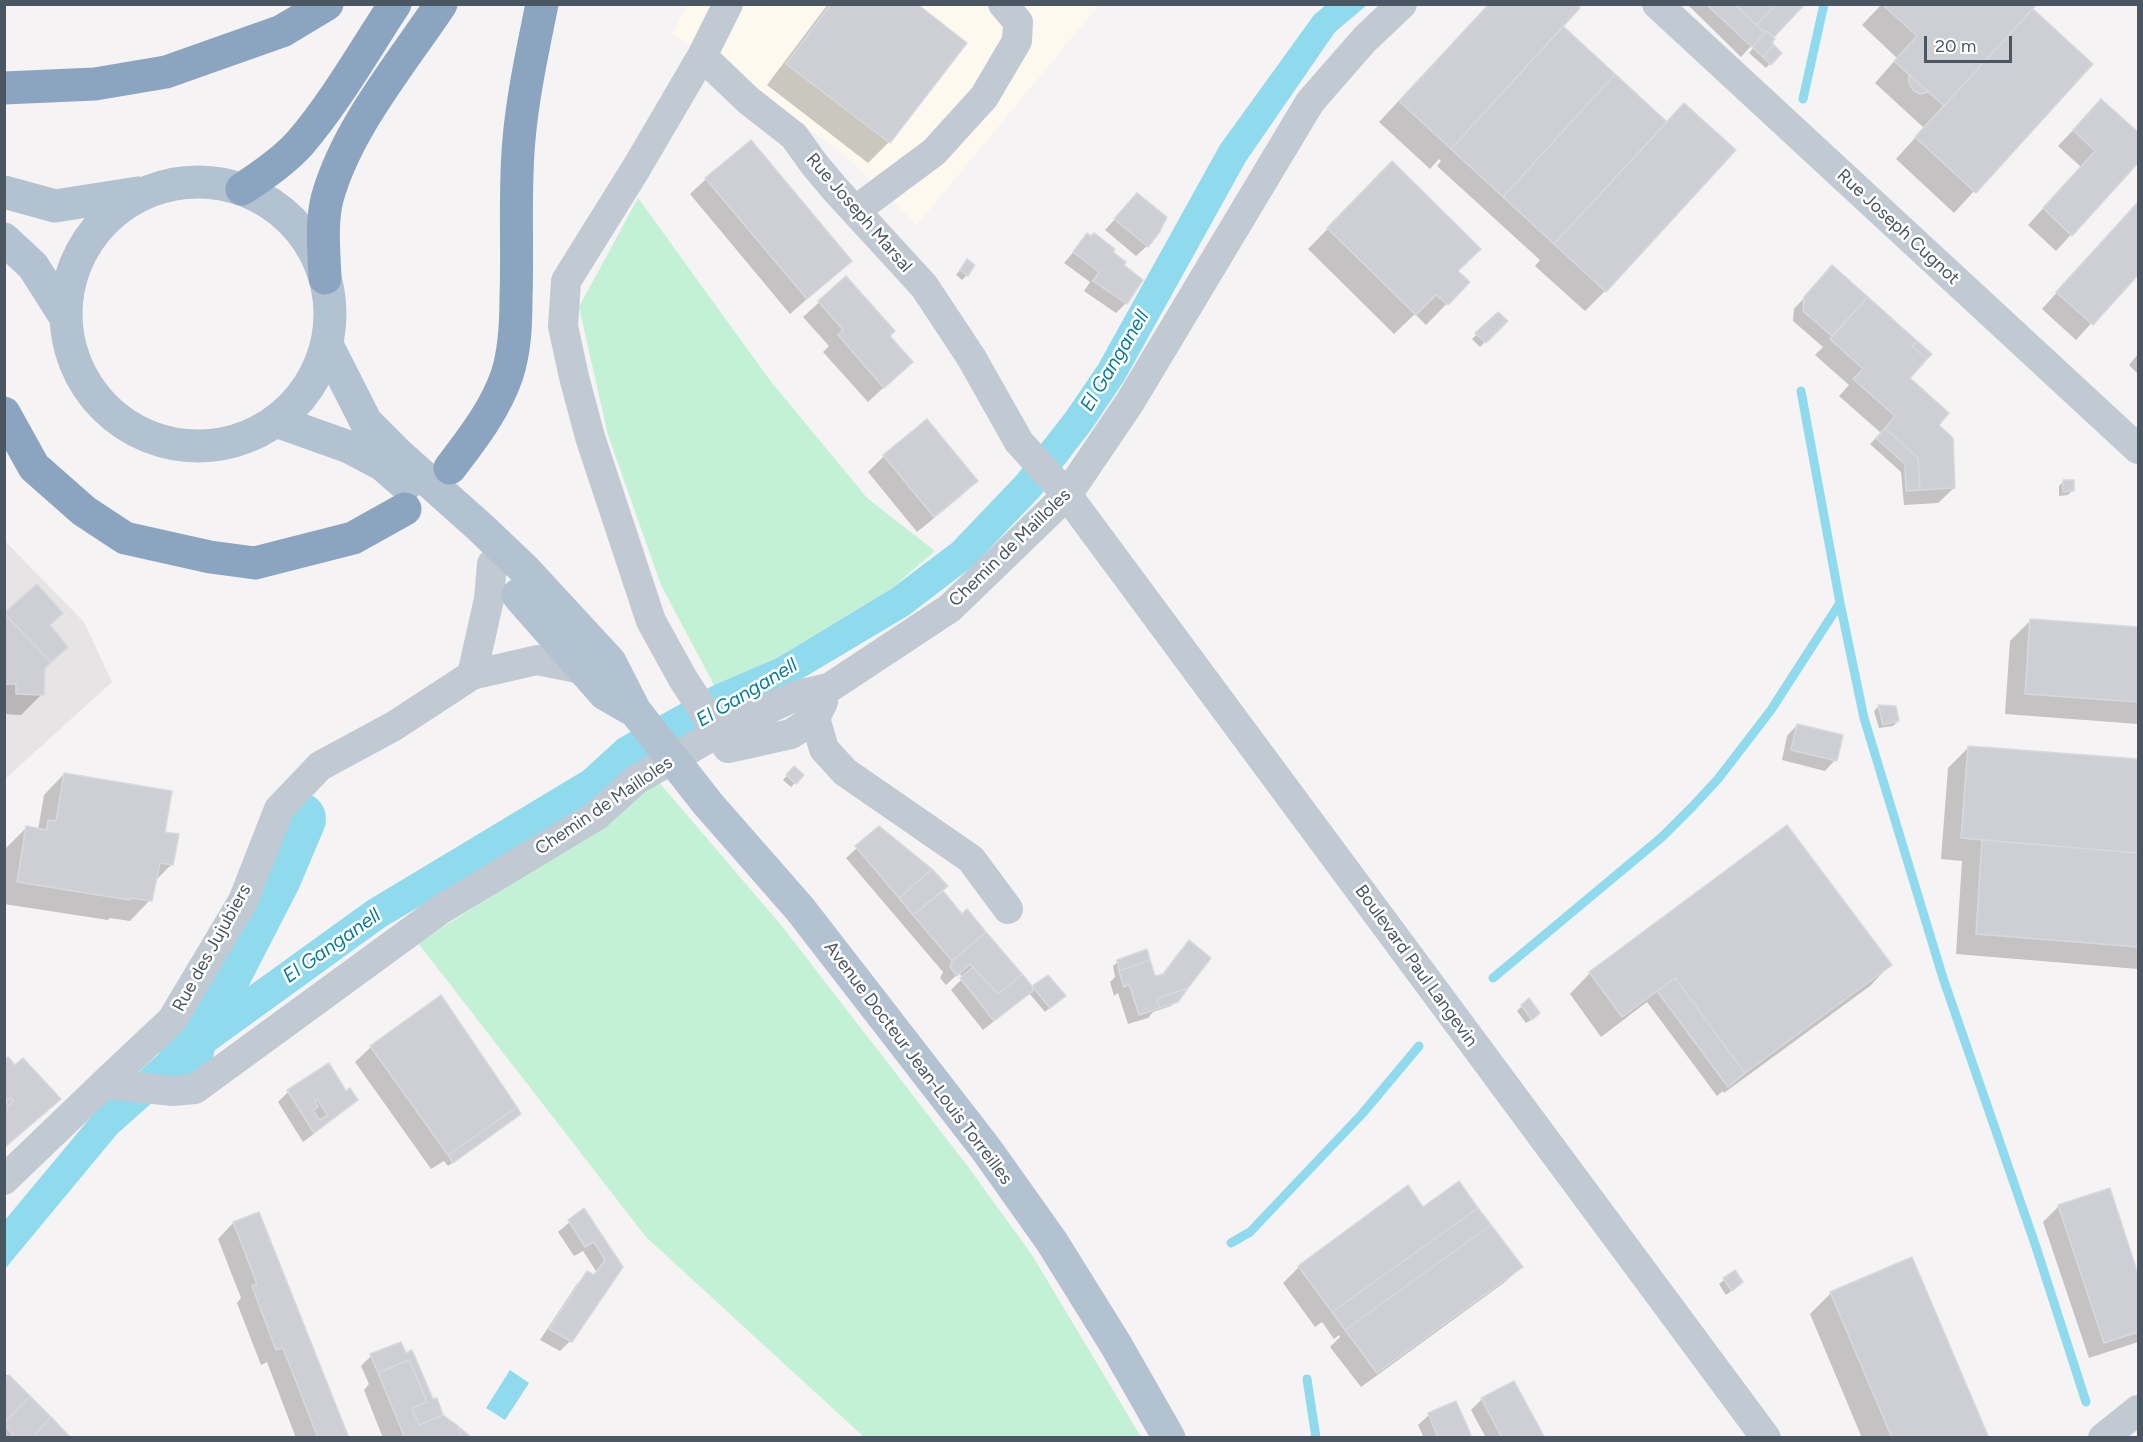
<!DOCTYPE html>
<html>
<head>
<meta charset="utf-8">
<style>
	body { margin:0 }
	#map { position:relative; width:2143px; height:1442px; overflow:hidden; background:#f5f3f3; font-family:Figtree,sans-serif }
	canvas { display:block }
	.frame { position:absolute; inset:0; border:6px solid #4a5661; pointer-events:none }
	.scale { position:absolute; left:1924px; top:36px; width:88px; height:27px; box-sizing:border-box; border:3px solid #4a5661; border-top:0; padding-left:8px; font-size:18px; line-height:21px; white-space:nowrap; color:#4a5661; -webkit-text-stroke:4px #fff; paint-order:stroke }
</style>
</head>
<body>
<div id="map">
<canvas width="2143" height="1442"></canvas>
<div class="frame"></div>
<div class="scale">20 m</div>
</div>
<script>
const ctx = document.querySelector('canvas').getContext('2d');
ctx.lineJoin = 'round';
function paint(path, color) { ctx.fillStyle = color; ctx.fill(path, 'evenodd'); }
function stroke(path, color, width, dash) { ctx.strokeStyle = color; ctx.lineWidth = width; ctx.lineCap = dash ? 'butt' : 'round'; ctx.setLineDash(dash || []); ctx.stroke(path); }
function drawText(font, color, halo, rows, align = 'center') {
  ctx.font = font + ' Figtree,sans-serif'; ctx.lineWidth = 5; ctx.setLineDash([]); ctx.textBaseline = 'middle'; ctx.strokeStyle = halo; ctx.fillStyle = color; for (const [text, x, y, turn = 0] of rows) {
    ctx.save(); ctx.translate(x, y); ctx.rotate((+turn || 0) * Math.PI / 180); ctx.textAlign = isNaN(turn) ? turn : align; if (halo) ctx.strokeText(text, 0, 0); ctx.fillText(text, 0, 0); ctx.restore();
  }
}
paint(new Path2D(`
	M687 5H1099L917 225 848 158 733 73 672 34Z`), '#fdf9ef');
paint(new Path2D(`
	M4 540 84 622 112 682 5 779Z`), '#e6e4e5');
paint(new Path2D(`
	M638 198 769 379 867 498 935 551 891 589 777 658 714 685 661 585 608 435 579 307Z
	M657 780 781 925 966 1164 1032 1255 1141 1437H864L646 1237 418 943 525 875Z`), '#c3f1d5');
paint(new Path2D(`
	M1326 5H1367L1335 32 1246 161 1124 381 1091 430 1040 496 973 566 909 615 385 927 193 1066 117 1134 5 1269V1220L95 1112 173 1041 367 901 583 771 618 739 714 685 777 658 891 589 952 543 1016 476 1066 412 1098 365 1220 145 1314 15Z
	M510 1370 529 1383 505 1420 486 1408Z`), '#90daee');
paint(new Path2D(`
	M828 4H915L965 43 889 142 868 163 767 85Z
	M1489 4 1561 26 1605 291 1585 311 1535 266 1540 260 1437 166 1441 161 1439 159 1430 169 1379 122Z
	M1687 4H1803L1772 37 1770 42 1780 53 1766 68 1749 53 1753 48 1751 46 1741 57Z
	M1878 4H2035L2031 9 2091 64 1954 213 1896 159 1924 128 1875 83 1897 58 1862 25 1880 6Z
	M2101 101 2138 134V161L2056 251 2028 225 2081 167 2058 146Z
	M1392 163 1456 272 1468 282 1426 325 1415 314 1394 334 1308 249Z
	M706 179 850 261 790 314 690 194Z
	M1137 195 1147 246 1136 256 1105 230Z
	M2138 202V272L2076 340 2042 309Z
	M1088 235 1122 266 1126 303 1116 313 1084 291 1090 282 1064 263Z
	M967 261V275L962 280 956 275Z
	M1832 267 1929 354 1908 378 1937 425 1954 488 1938 503 1904 505 1901 472 1870 444 1881 433 1839 396 1849 385 1815 355 1823 347 1793 321 1794 309Z
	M846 278 888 336 911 362 868 402 823 352 829 346 803 317Z
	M1498 314 1506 321 1480 347 1472 339Z
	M2138 354V374L2129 365Z
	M927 421 976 481 960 497 917 532 868 472 884 456Z
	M2063 482 2073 490 2068 495 2059 496V486Z
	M4 614 48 626 42 694 21 715 4 714Z
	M2031 620 2138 628V724L2005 714 2010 641Z
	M1878 707 1895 708 1898 721 1893 726 1879 728 1874 711Z
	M1797 725 1835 760 1825 771 1782 760 1787 736Z
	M1968 748 2138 761V969L1956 954 1962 861 1941 859 1948 768Z
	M794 768 802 775 791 787 783 780Z
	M64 774 164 833 172 864 155 881 150 900 130 921 110 918 108 920 4 904 5 849 26 828 38 830 44 795Z
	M879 828 1032 989 1047 977 1059 1000 1045 1012 1029 993 983 1030 951 990 963 978 959 973 946 985 940 978 943 972 846 858Z
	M1189 942 1177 1001 1171 1006 1153 1012 1148 1018 1128 1024 1118 993 1114 996 1110 982 1115 977 1113 966 1118 962 1154 978 1161 976 1179 952Z
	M1890 965 1870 986 1724 1093 1723 1091 1717 1096 1647 1002 1601 1037 1570 994 1590 973Z
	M1522 1006 1534 1018 1526 1023 1517 1011Z
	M371 1047 514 1119 448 1166 444 1161 431 1169 355 1062Z
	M4 1062 59 1099 4 1148Z
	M288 1092 346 1093 356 1100 345 1110 303 1142 278 1102Z
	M2109 1190 2138 1279V1342L2089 1358 2043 1222 2059 1206Z
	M1422 1209 1521 1267 1505 1282 1361 1387 1330 1347 1340 1337 1339 1335 1334 1339 1322 1322 1315 1327 1283 1283 1299 1267Z
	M584 1210 621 1267 570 1341 560 1351 540 1340 577 1284 587 1273 592 1276 596 1271 583 1251 574 1256 558 1232Z
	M233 1223 346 1438H296L267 1362 261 1365 237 1303 241 1298 218 1239Z
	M1734 1272 1737 1287 1726 1295 1719 1284Z
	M1831 1293 1987 1438H1862L1810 1314Z
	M371 1356 432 1401 442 1416 470 1438H383L364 1390 369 1384 361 1366Z
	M4 1372 69 1438H4Z
	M1514 1383 1543 1438H1486L1471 1410 1482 1399Z
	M1429 1415 1470 1435 1467 1438H1424L1418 1425Z`), '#0003');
stroke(new Path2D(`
	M1803 99 1824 4
	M1801 391 1840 603 1864 718 1943 978 2036 1247 2086 1402
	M1493 978 1662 837 1692 807 1718 779 1771 710 1840 603
	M1231 1243 1250 1232 1362 1114 1419 1046
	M1307 1379 1316 1438`), '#90daee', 9);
stroke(new Path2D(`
	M186 1056 191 1031 222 979 274 878 299 819`), '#90daee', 54);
const building = new Path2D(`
	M831 4H917L967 43 890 143 786 64Z
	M1489 4H1577L1580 8 1451 149 1399 101Z
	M1706 4H1734L1765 33 1752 47Z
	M1734 4H1776L1757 25Z
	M1776 4H1805L1774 37 1767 31 1765 33 1757 25Z
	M1882 4 1979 5 2037 4 1944 106 1894 61 1917 36Z
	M2033 9 2093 64 1976 193 1915 137Z
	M1563 26 1615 74 1503 197 1451 149Z
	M1767 31 1775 39 1772 42 1774 45 1763 57 1752 47Z
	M1774 45 1782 53 1771 65 1763 57Z
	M1615 74 1667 122 1554 244 1503 197Z
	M1909 74 1919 84 1929 92 1920 94 1913 90 1909 83Z
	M2101 99 2138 132V163L2072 236 2043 208 2095 151 2073 130Z
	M1684 103 1736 150 1606 292 1554 244Z
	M751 140 852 261 807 299 705 178Z
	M1392 161 1481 249 1458 271 1470 282 1448 305 1436 295 1416 315 1327 228Z
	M1137 193 1167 217 1159 233 1148 247 1114 219Z
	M2138 202V275L2093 325 2056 292Z
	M1087 233 1091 236 1094 233 1115 249 1113 252 1126 262 1124 265 1143 280 1127 304 1093 281 1099 272 1073 252Z
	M967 259 975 265 968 276 960 270Z
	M1832 265 1868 297 1832 336 1803 311 1804 297Z
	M846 276 895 331 890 336 913 362 884 388 838 335 843 330 818 301Z
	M1868 297 1917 341 1912 346 1927 359 1910 378 1949 413 1939 425 1953 438 1955 488 1920 490 1918 458 1885 428 1895 416 1853 379 1863 369 1830 339Z
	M1498 312 1508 321 1486 343 1475 333Z
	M1917 341 1932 354 1927 359 1912 346Z
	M927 419 978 481 934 517 883 455Z
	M1885 428 1918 458 1920 490 1906 491 1905 464 1876 438Z
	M2063 480H2074V491L2063 492Z
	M37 584 63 613 50 625 68 647 51 662 4 613Z
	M4 613 51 662 45 668 44 695 16 694V684H4Z
	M2030 619 2138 627V702L2025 694Z
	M1878 705 1896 706 1899 721 1883 725Z
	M1797 724 1843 735 1837 761 1791 750Z
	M1968 746 2138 759V853L1961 838Z
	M794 766 804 775 796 784 786 775Z
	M64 773 172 791 165 832 179 834 173 865 160 863 152 901 131 898 130 900 17 882 26 826 47 830 48 820 56 821Z
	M1787 825 1892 965 1745 1073 1675 978 1622 1017 1589 972Z
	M879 826 932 869 899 898 855 846Z
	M1982 840 2138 853V947L1976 934Z
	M932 869 948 886 913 915 899 898Z
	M943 891 962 914 967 909 986 932 952 961 913 915Z
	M986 932 1022 974 998 994 970 964 957 976 950 967 952 961Z
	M1189 940 1211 958 1188 988 1156 999 1160 1008 1139 1015 1129 984 1124 987 1119 971 1150 960 1155 976 1164 974Z
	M1147 949 1150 960 1119 971 1117 960Z
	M973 967 998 994 1022 974 1032 986 1033 991 994 1021 960 978Z
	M1048 975 1066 996 1050 1008 1032 986Z
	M1675 978 1745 1073 1728 1087 1657 991Z
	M1188 988 1178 1002 1160 1008 1156 999Z
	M441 995 517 1107 448 1155 370 1046Z
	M1529 998 1540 1013 1532 1020 1521 1005Z
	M8 1057 15 1065 23 1058 61 1099 4 1148V1110L14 1101 11 1098 4 1101V1060Z
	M329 1063 346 1091 350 1088 358 1100 314 1133 287 1090ZM317 1099 328 1116 319 1120 313 1110 318 1107 315 1101Z
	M11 1098 14 1101 9 1106 5 1102Z
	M517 1107 521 1114 453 1163 448 1155Z
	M1459 1181 1478 1208 1332 1312 1298 1266 1408 1185 1423 1207Z
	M2110 1188 2138 1274V1332L2104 1343 2058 1205Z
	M584 1208 623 1267 572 1342 549 1329 587 1271 594 1275 605 1260 594 1242 585 1247 568 1220Z
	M1478 1208 1491 1225 1345 1330 1332 1312Z
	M259 1212 349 1438H318L283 1348 276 1350 252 1286 257 1284 233 1222Z
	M1491 1225 1523 1267 1377 1373 1345 1330Z
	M1912 1257 1989 1438H1892L1830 1292Z
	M1735 1270 1743 1282 1732 1291 1723 1278Z
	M401 1342 406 1353 412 1350 433 1399 437 1398 443 1415 419 1425 412 1408 427 1402 409 1360 378 1373 370 1354Z
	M409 1360 427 1402 412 1408 419 1425 443 1415 458 1426 462 1438H405L378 1373Z
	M9 1375 30 1396 4 1423V1380Z
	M1514 1381 1545 1438H1502L1481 1398Z
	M30 1396 51 1417 32 1438H9L13 1434 4 1426V1423Z
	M1456 1401 1471 1435 1466 1438H1438L1428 1413Z
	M51 1417 71 1438H32Z
	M458 1426 472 1438H462Z`);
paint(building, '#cdcfd5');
stroke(building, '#d7d9de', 1.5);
stroke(new Path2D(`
	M728 4 702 56 637 167 566 281 563 326 574 377 590 437 651 621 683 679 728 748 791 734 815 718
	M1657 4 2138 449
	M702 56 748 100 794 136 814 164 835 189 924 286 971 357 1019 442 1067 495 1766 1438
	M856 210 934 152 984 97 1017 41 1018 22 1003 4
	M472 675 489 599 492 564
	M823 702 815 718 824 749 845 772 971 859 1008 909
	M104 1084 172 1020 243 901 279 809 320 766 394 726 472 675 537 660 582 669
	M4 1180 104 1084 173 1091 195 1089 440 910 596 816 636 780 726 728 798 695 829 688 950 608 1067 495 1130 402 1310 102 1365 39 1402 4
	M2103 1438 2138 1410`), '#c1cad2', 30);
stroke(new Path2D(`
	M66 314a132 132 0 1 1 264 0a132 132 0 1 1-264 0Z
	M4 192 55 206 138 193
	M4 239 33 266 66 318
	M327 345 366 422 397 453 481 528 526 571 610 662 635 711 708 804 800 909 986 1149 1052 1242 1116 1345 1169 1438
	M276 421 349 447 383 465 406 485
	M518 595 605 694 631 709`), '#b3c2d1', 33);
stroke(new Path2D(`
	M4 88 95 84 166 72 282 31 327 4
	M242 189C262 176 284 161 300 143 336 101 364 51 395 4
	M325 278C324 252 321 224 327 199 346 129 401 64 441 4
	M4 413 34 467 84 511 125 538 210 557 255 563 353 538 405 509
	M450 468C472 439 495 410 507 375 515 350 516 324 516 298 518 245 514 192 519 139 523 94 533 49 542 4`), '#8ba5c1', 33);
drawText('18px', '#4a5661', '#fff', [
	["Rue Joseph Marsal",859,213,49],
	["Rue Joseph Cugnot",1898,227,43],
	["Chemin de Mailloles",1010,548,-44],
	["Chemin de Mailloles",604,806,-34],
	["Rue des Jujubiers",212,948,-61],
	["Boulevard Paul Langevin",1416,966,54],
	["Avenue Docteur Jean-Louis Torreilles",918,1063,53]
]);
drawText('italic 20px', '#0c7c9b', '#fff', [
	["El Ganganell",1115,361,-59],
	["El Ganganell",747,693,-31],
	["El Ganganell",332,946,-35]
]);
</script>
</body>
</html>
